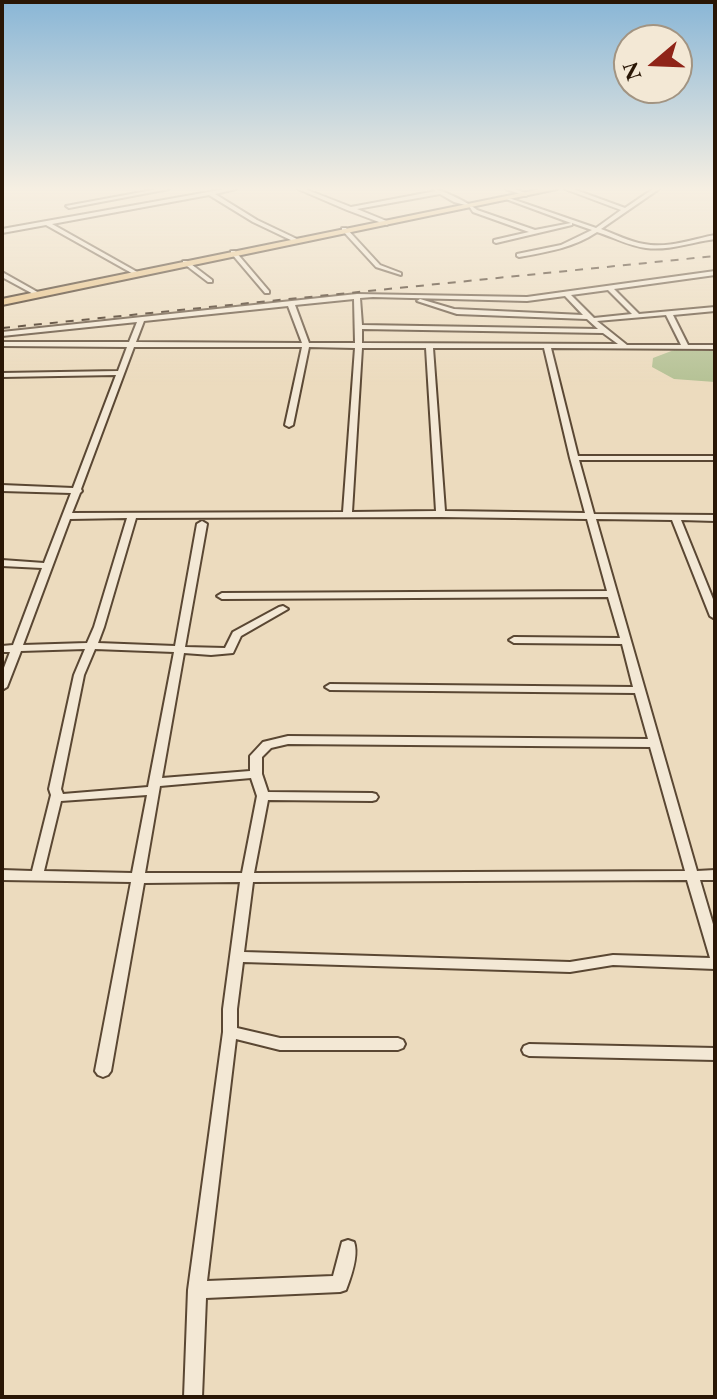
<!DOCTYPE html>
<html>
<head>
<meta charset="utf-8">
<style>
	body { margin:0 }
	#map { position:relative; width:717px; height:1399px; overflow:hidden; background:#ecdbbe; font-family:"EB Garamond",serif }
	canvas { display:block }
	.frame { position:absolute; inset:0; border:4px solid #291605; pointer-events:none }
	.north { position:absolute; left:613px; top:24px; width:80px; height:80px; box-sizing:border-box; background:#f3e8d5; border:2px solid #a29482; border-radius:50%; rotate:251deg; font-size:22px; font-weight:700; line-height:32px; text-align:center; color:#291605 }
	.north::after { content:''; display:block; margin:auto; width:28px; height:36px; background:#8f2418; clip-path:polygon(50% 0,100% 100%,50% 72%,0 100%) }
</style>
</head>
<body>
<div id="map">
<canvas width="717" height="1399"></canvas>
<div class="frame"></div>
<div class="north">N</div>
</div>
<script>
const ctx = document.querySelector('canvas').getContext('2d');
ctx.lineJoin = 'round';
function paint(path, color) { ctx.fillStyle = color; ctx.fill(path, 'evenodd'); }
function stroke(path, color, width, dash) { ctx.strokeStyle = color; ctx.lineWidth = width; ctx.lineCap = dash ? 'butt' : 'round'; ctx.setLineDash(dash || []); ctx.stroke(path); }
paint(new Path2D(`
	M674 350 715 351V382L674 379 652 367 653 358Z`), '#b4c194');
const minor = new Path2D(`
	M158 189H169L69 208 66 206Z
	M225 189H236L215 194 257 220 299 240V242H295L253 222 209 195 52 224 139 273V275L137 276 46 225 2 233V229Z
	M298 189H305L351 207 436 191 433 189C443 190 471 204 477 210L535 230 571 223 506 199V197L596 228 621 210 565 189H573L625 208 653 189H659L601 229C615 234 630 242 644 244 667 249 693 239 715 235V239C692 242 669 251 646 248 629 246 613 237 597 232 573 248 547 252 519 257L517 256V254L561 245 592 230 572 223V225L496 243 494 242V240L529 232 473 212 469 206 454 202 440 194 357 209 389 222 387 225 347 210Z
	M506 189H514L529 194 526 196Z
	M342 228H346L380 265 401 273V275L376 267 342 230Z
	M231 251H235L269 291V293H265L231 253Z
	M183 261H187L212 280V282H208L183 263Z
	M715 271V275L614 289 639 314 715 307V311L673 315 688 345H715V349L551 348 578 456H715V460H579L594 514 715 515V521L681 520 715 604V619L710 616 672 520 596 519 697 871 715 870V880H700L715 931V969L613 965 570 972 243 962 237 1009V1028L280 1038H398L403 1040 405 1044 403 1048 398 1050H280L236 1039 207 1281 333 1276 342 1242 348 1240 354 1242C359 1255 351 1277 346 1290L340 1292 206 1298 202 1397H184L188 1290 223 1032V1009L240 882 144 883 111 1071 108 1075 103 1077 98 1075 95 1071 131 882 2 880V870L32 871 51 795 49 789 74 675 85 649 21 651 7 687 2 690V673L10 652H2V646L13 645 42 568 2 566V560L44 563 71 493 2 491V485L73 488 116 375 2 377V373L118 371 127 347 2 346V342H129L137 322 2 336V332L357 294 527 297ZM608 290 632 314 594 318 571 295ZM565 296 583 315 454 309 420 299 417 301 457 314 587 319 598 329 362 325 360 298 373 297 527 301ZM354 299 355 343H309L295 305ZM288 306 302 343 136 342 144 321ZM666 315 681 345H627L597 321ZM362 329 603 333 618 344 362 343ZM134 347H302L285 425 289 427 293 425 309 347 355 348 343 512 72 513 80 493 82 491 81 489ZM362 348H426L436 511 352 512ZM433 348H544L570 458 585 513 445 511ZM441 517 587 519 607 591 222 593 217 596 222 599 608 597 620 638 514 637 509 640 514 643 622 644 633 687 330 684 325 687 330 690 635 693 648 739 288 736 263 742 250 756V771L162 778 184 653 211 655 233 653 241 636 288 609 283 606 279 607 233 632 225 648 185 647 207 524 202 521 197 524 175 646 98 643 104 627 136 518ZM127 518 94 627 87 643 23 645 70 519ZM95 649 174 652 148 787 63 794 61 789 84 675ZM288 744 650 747 685 871 254 873 268 800 372 801 376 800 378 797 376 794 372 793 268 792 262 774V757L271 748ZM251 778 257 796 242 873H145L160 786ZM147 795 132 873 44 871 61 801ZM687 880 710 958 613 955 570 962 244 952 253 882Z
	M2 272 41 294 42 295 37 296 2 277Z
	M529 1044 715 1048V1060L529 1056 524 1054 522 1050 524 1046Z`);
const trunk = new Path2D(`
	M541 189H557L2 305V299Z`);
stroke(minor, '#5a4733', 4);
stroke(trunk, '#291605', 4);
paint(minor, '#f3e8d5');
paint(trunk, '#e6be7f');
stroke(new Path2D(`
	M2 328 715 256`), '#291605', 2, [8, 8]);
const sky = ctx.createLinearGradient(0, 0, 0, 385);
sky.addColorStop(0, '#89b6d6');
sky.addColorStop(0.49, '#f6efe2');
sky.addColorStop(1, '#f6efe200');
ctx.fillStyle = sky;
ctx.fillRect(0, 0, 717, 385);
</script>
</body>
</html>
